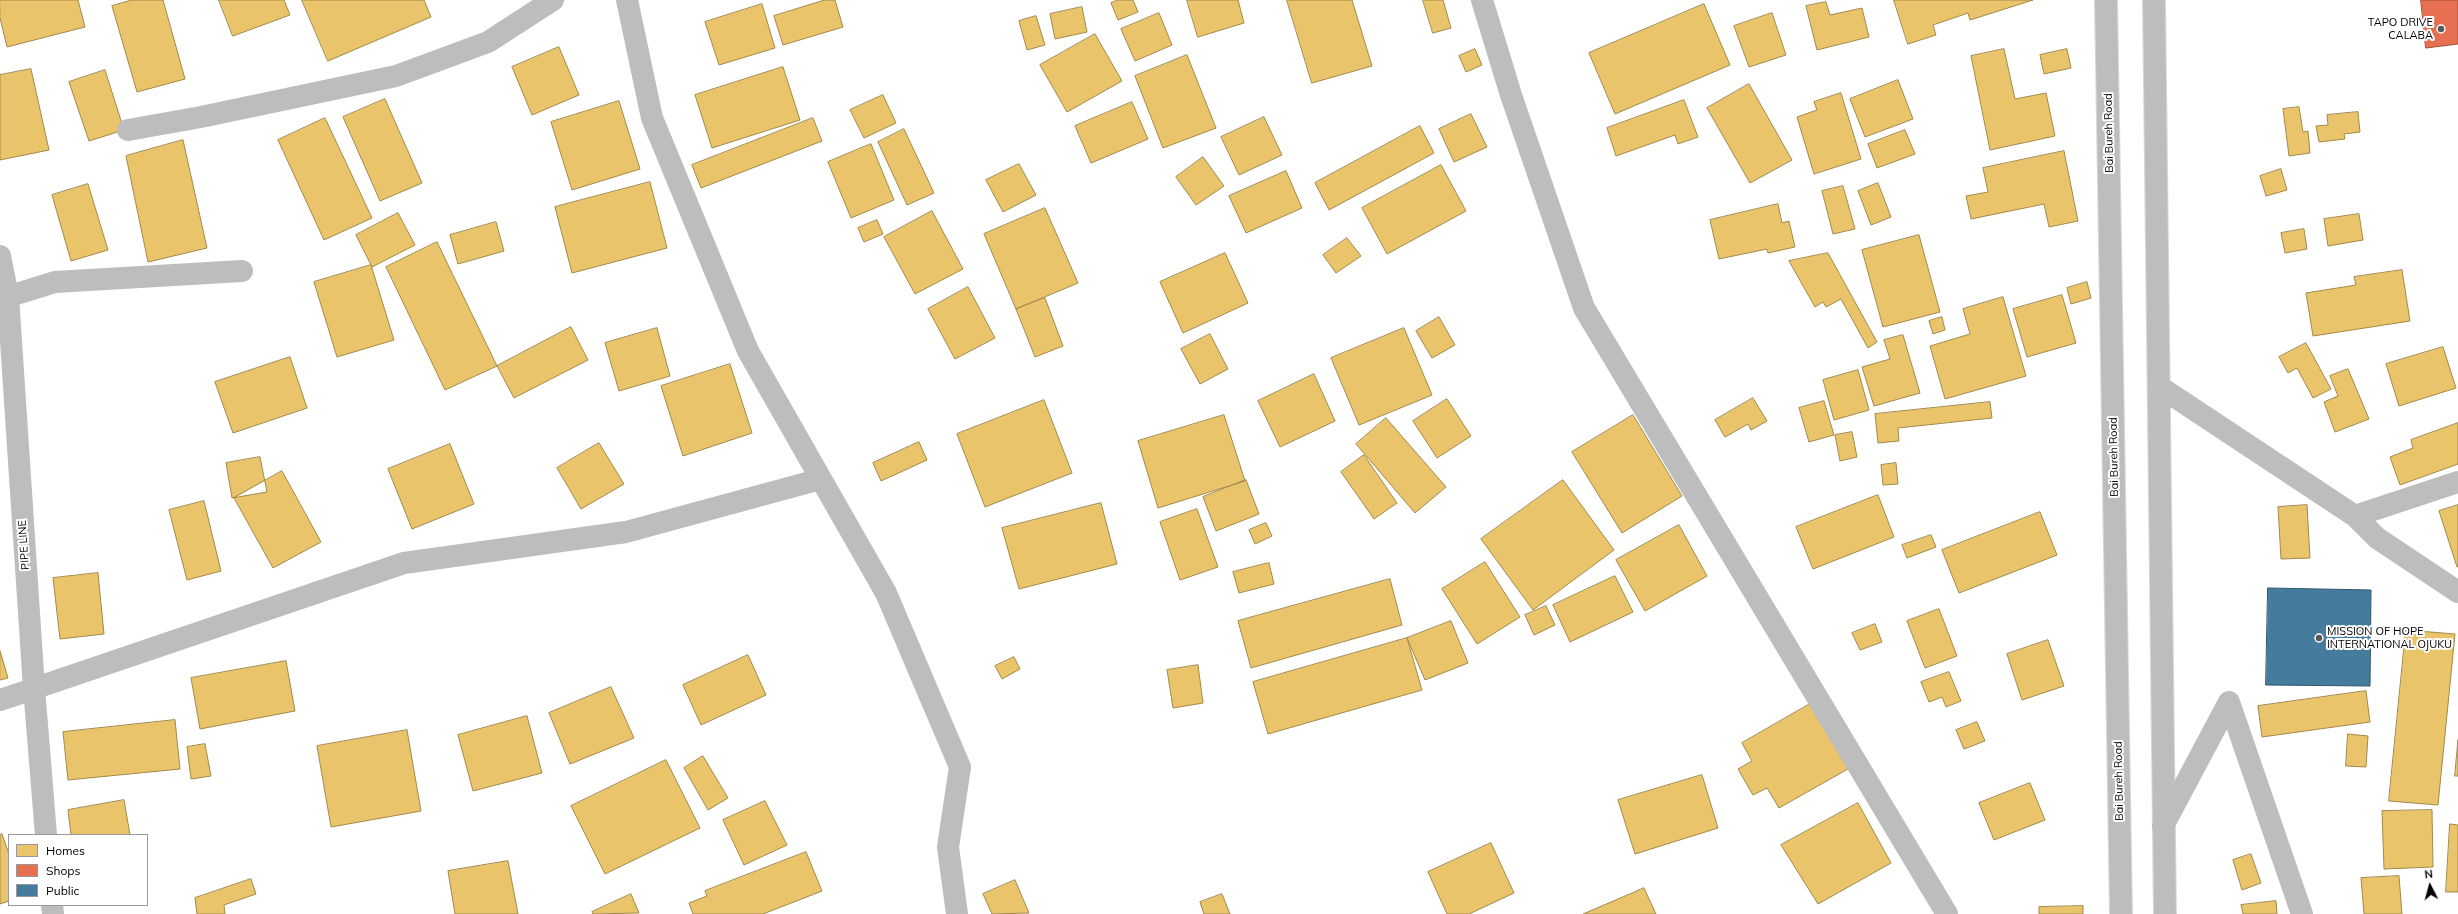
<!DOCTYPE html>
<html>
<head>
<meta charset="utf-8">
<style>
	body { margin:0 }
	#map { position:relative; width:2458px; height:914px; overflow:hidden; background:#fff; font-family:Mulish,sans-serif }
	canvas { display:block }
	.legend { position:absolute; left:8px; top:834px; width:140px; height:72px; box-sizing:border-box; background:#fff; border:1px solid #999; margin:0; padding:5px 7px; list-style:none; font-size:12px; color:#000 }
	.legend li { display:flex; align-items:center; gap:8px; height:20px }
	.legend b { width:20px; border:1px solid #999 }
	.north { position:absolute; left:2410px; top:866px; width:40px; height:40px; -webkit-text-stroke:3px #fff; paint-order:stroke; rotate:354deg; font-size:11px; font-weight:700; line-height:16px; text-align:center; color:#000 }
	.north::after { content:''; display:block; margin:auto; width:14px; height:18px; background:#000; clip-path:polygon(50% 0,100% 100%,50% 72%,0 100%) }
</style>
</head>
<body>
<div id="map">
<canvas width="2458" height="914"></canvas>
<ul class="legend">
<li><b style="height:11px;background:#e9c46a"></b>Homes</li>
<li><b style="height:11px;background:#e76f51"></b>Shops</li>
<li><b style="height:11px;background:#457b9d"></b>Public</li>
</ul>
<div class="north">N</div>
</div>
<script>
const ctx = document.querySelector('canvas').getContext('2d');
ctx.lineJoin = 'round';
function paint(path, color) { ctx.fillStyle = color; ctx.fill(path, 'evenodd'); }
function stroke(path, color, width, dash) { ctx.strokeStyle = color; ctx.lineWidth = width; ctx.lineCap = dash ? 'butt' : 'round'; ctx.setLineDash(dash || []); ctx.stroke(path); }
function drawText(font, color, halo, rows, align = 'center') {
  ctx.font = font + ' Mulish,sans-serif'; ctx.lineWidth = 4; ctx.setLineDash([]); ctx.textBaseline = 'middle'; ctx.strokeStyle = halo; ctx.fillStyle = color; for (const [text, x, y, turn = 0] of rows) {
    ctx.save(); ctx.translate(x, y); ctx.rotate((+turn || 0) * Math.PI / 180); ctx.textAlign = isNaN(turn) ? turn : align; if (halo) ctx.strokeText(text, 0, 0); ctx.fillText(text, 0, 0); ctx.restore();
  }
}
const homes = new Path2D(`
	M0 0H78L85 27 7 47 0 18Z
	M132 0H163L185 79 137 92 112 6Z
	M219 0H284L290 15 233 36Z
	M302 0H424L431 17 328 61Z
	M825 0H835L843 27 783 45 774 16Z
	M1118 0H1133L1138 12 1118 20 1111 3Z
	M1187 0H1238L1244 23 1198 37Z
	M1287 0H1352L1372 66 1312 83Z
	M1423 0H1443L1451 28 1433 33Z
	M1894 0H2033L1970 20 1968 13 1933 25 1936 35 1908 44Z
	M1826 2 1830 15 1862 8 1869 37 1817 50 1806 6Z
	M762 4 775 48 719 65 705 22Z
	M1704 4 1730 65 1615 114 1589 53Z
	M1082 7 1087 32 1055 39 1050 14Z
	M1159 13 1172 45 1135 61 1121 29Z
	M1772 13 1786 55 1749 67 1734 26Z
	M1036 16 1045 45 1027 50 1019 21Z
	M1095 34 1122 81 1067 112 1040 65Z
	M559 47 579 95 532 115 512 67Z
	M1475 49 1482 65 1466 72 1459 56Z
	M2004 49 2015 99 2046 93 2055 136 1990 150 1971 56Z
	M2067 49 2071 68 2044 74 2040 55Z
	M1187 55 1216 128 1163 148 1135 76Z
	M783 67 800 120 712 148 695 95Z
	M31 69 49 150 0 160V75Z
	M105 70 124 130 89 141 69 82Z
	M1898 80 1913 119 1865 137 1850 99Z
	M1749 84 1792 160 1750 183 1707 108Z
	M1841 93 1861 159 1814 174 1797 117 1817 110 1814 102Z
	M883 95 896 123 864 138 850 110Z
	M385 99 422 183 380 201 343 117Z
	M1684 100 1698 137 1678 144 1675 135 1616 156 1607 128Z
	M619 101 640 169 572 190 551 122Z
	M1132 102 1148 139 1091 163 1075 126Z
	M2299 107 2303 132 2308 131 2310 153 2289 156 2283 109Z
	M2358 112 2360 132 2344 134 2345 139 2319 142 2316 126 2328 125 2327 115Z
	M1471 114 1487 147 1454 162 1439 129Z
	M1264 117 1282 155 1239 175 1221 137Z
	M325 118 372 218 324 240 278 140Z
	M813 118 822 141 701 188 692 165Z
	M1420 126 1434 153 1329 210 1315 183Z
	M904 129 934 193 907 205 878 142Z
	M1905 130 1915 154 1877 168 1868 144Z
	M183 140 207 248 148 262 126 156Z
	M871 144 894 200 851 218 828 162Z
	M2064 151 2078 221 2049 227 2044 204 1971 219 1966 196 1988 192 1983 168Z
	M1203 157 1224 186 1196 205 1176 177Z
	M1019 164 1036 195 1003 212 986 180Z
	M1441 165 1466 211 1387 254 1362 208Z
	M2281 169 2287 190 2266 196 2260 176Z
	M1286 171 1302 208 1246 233 1229 196Z
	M650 182 667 248 572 273 555 207Z
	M1878 183 1891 217 1871 225 1858 191Z
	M88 184 108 250 71 261 52 195Z
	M1843 186 1855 229 1833 234 1822 191Z
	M1778 204 1782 223 1789 221 1795 247 1768 253 1767 249 1719 259 1710 220Z
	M1045 208 1078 283 1016 309 984 234Z
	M932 211 963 269 915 294 884 237Z
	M398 213 415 245 372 267 356 235Z
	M2359 214 2363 240 2328 246 2324 219Z
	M877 220 883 234 864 242 858 228Z
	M496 222 504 251 458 264 450 235Z
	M2304 229 2307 249 2285 253 2281 233Z
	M1919 235 1940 312 1883 327 1862 250Z
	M1347 238 1361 256 1336 273 1323 255Z
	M437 242 497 366 445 390 386 267Z
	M1225 253 1248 303 1183 333 1160 282Z
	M1828 253 1877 342 1868 348 1841 299 1826 307 1823 302 1815 307 1789 261Z
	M371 265 394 340 337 357 314 282Z
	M2402 270 2410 321 2313 336 2306 293 2356 285 2354 277Z
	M2087 282 2091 298 2071 304 2067 288Z
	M968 287 995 338 955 359 928 309Z
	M2062 295 2076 343 2027 357 2013 309Z
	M2003 297 2026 376 1945 399 1930 346 1970 334 1963 309Z
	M1045 298 1063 346 1035 357 1016 309Z
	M1439 317 1455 345 1432 358 1416 331Z
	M1942 317 1945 330 1933 334 1929 321Z
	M571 327 588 360 514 398 497 366Z
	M657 328 670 376 619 391 605 343Z
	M1404 328 1432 395 1359 425 1331 358Z
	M1210 334 1228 369 1200 384 1181 349Z
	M1903 335 1920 393 1874 406 1862 367 1890 359 1884 340Z
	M2306 343 2331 389 2313 398 2297 368 2288 373 2279 357Z
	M2443 347 2456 388 2399 406 2386 364Z
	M290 357 307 408 233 433 215 382Z
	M730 364 752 433 683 456 661 386Z
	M2348 369 2369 419 2335 432 2324 402 2338 396 2330 376Z
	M1858 370 1869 410 1834 420 1823 380Z
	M1314 374 1335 421 1280 447 1258 401Z
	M1753 398 1767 421 1751 430 1748 424 1725 437 1715 420Z
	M1447 399 1471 436 1437 458 1413 421Z
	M1044 400 1072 473 985 507 957 434Z
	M1824 401 1834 435 1809 442 1799 408Z
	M1990 402 1992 418 1898 428 1899 441 1878 443 1875 414Z
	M1224 415 1245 481 1158 508 1138 441Z
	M1633 415 1682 496 1622 533 1572 452Z
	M1386 418 1446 487 1415 513 1356 444Z
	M2458 423V464L2400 485 2390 457 2413 448 2411 440Z
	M1852 432 1857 457 1840 461 1835 435Z
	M919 442 927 460 881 481 873 463Z
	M599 443 624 484 581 509 557 468Z
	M450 444 474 504 412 529 388 469Z
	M1364 455 1397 503 1374 519 1341 472Z
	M260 457 267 492 232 498 226 463Z
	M1896 463 1898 484 1883 485 1881 465Z
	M282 471 321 542 273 568 234 498Z
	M1246 480 1259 514 1216 531 1203 497Z
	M1563 480 1614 550 1533 610 1481 539Z
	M1878 495 1894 537 1813 569 1796 527Z
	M204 501 221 571 187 580 169 510Z
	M1101 503 1117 564 1019 589 1002 528Z
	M2307 505 2310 558 2281 559 2278 507Z
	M2458 505V567H2457L2439 511Z
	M1197 509 1218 567 1180 580 1160 522Z
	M2040 512 2057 555 1959 593 1942 550Z
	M1266 523 1272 536 1255 544 1249 530Z
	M1679 525 1707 576 1645 611 1616 560Z
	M1931 535 1936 547 1907 558 1902 545Z
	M1485 562 1520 617 1477 644 1442 589Z
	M1269 563 1274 584 1239 593 1233 572Z
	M98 573 104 634 60 639 53 578Z
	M1615 576 1633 612 1570 642 1553 605Z
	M1390 579 1402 625 1251 668 1238 621Z
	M1546 606 1555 625 1534 635 1525 615Z
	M1939 609 1957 656 1925 668 1907 621Z
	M1451 621 1468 663 1425 680 1407 638Z
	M1875 624 1882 642 1860 650 1852 633Z
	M2406 630 2455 634 2438 805 2389 801Z
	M1407 638 1422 690 1268 734 1253 682Z
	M2048 640 2064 686 2022 700 2007 654Z
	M0 651 8 678 0 680Z
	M748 655 766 695 701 725 683 685Z
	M1014 657 1020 669 1002 679 995 666Z
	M286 661 295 711 200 729 191 678Z
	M1198 665 1203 703 1173 708 1167 670Z
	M1949 672 1961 701 1946 707 1942 697 1929 702 1921 682Z
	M611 687 634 738 570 764 549 713Z
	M2366 691 2370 722 2262 737 2258 706Z
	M1817 700 1855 765 1779 808 1767 788 1753 795 1738 769 1752 761 1742 743Z
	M527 716 542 773 473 791 458 735Z
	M175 720 180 769 68 780 63 732Z
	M1977 722 1985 741 1964 749 1956 730Z
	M407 730 421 811 331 827 317 746Z
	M2348 734 2368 736 2366 767 2346 766Z
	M2458 740V776H2455Z
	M205 744 211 776 191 779 187 747Z
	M703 756 728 798 708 810 684 768Z
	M666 760 700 828 605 874 571 806Z
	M1702 775 1718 828 1635 854 1618 800Z
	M2030 783 2045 820 1994 840 1979 803Z
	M124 800 130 835H71L68 810Z
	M765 801 787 845 744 865 723 820Z
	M1858 803 1891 863 1818 904 1781 845Z
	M2432 810 2433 867 2384 869 2382 811Z
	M2450 824 2458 825V892H2446Z
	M2 834 9 854V901L0 904V835Z
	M1491 843 1514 893 1469 914H1447L1428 872Z
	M806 852 822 891 763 914H693L689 903 707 896 705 891Z
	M2251 854 2261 883 2242 890 2233 860Z
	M508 861 518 914H455L448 871Z
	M2399 876 2402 914H2364L2361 878Z
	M251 879 256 894 224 905 225 914H197L195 898Z
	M1015 880 1029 913 992 914 983 894Z
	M1644 888 1656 914H1583L1632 893Z
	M631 894 639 913 593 914 592 912Z
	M1222 894 1230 914H1204L1200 902Z
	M2276 901 2277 914H2243L2241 905Z
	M2083 906V914H2039V907Z`);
paint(homes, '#e9c46a');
stroke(homes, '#a3894a', 1);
const shops = new Path2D(`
	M2421 0H2458V44L2426 48Z`);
paint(shops, '#e76f51');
stroke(shops, '#a24e39', 1);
const public = new Path2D(`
	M2268 588 2371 590 2370 686 2266 685Z`);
paint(public, '#457b9d');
stroke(public, '#30566e', 1);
const highway = new Path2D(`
	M2106 0 2121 914
	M2154 0 2165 914`);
stroke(highway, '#dbdbdb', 24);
stroke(new Path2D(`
	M627 0 652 118 748 351 886 593 960 767 948 847 957 914
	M1482 0 1511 95 1584 308 1947 914
	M128 130 201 117 396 76 488 42 553 0
	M0 256 8 296 34 688 46 835
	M0 299 55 282 242 271
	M2160 387 2355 516 2377 538 2458 592
	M2355 516 2458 482
	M0 700 404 563 626 532 821 479
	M2163 826 2229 702 2302 914
	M52 905 53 914`), '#bdbdbd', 22);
stroke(highway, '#bdbdbd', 22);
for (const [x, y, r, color] of [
	[2441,29,4,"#595959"],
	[2319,638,4,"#595959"]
]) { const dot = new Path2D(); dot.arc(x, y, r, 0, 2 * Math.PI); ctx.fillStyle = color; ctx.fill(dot); stroke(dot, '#fff', 1.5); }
drawText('11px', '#000', '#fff', [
	["TAPO DRIVE",2433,23],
	["CALABA",2433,36],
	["MISSION OF HOPE",2327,632,"left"],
	["INTERNATIONAL OJUKU",2327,645,"left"]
], 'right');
drawText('11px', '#000', '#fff', [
	["Bai Bureh Road",2109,133,-91],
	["Bai Bureh Road",2114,457,-91],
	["PIPE LINE",24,545,-94],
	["Bai Bureh Road",2119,781,-91]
]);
</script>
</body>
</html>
